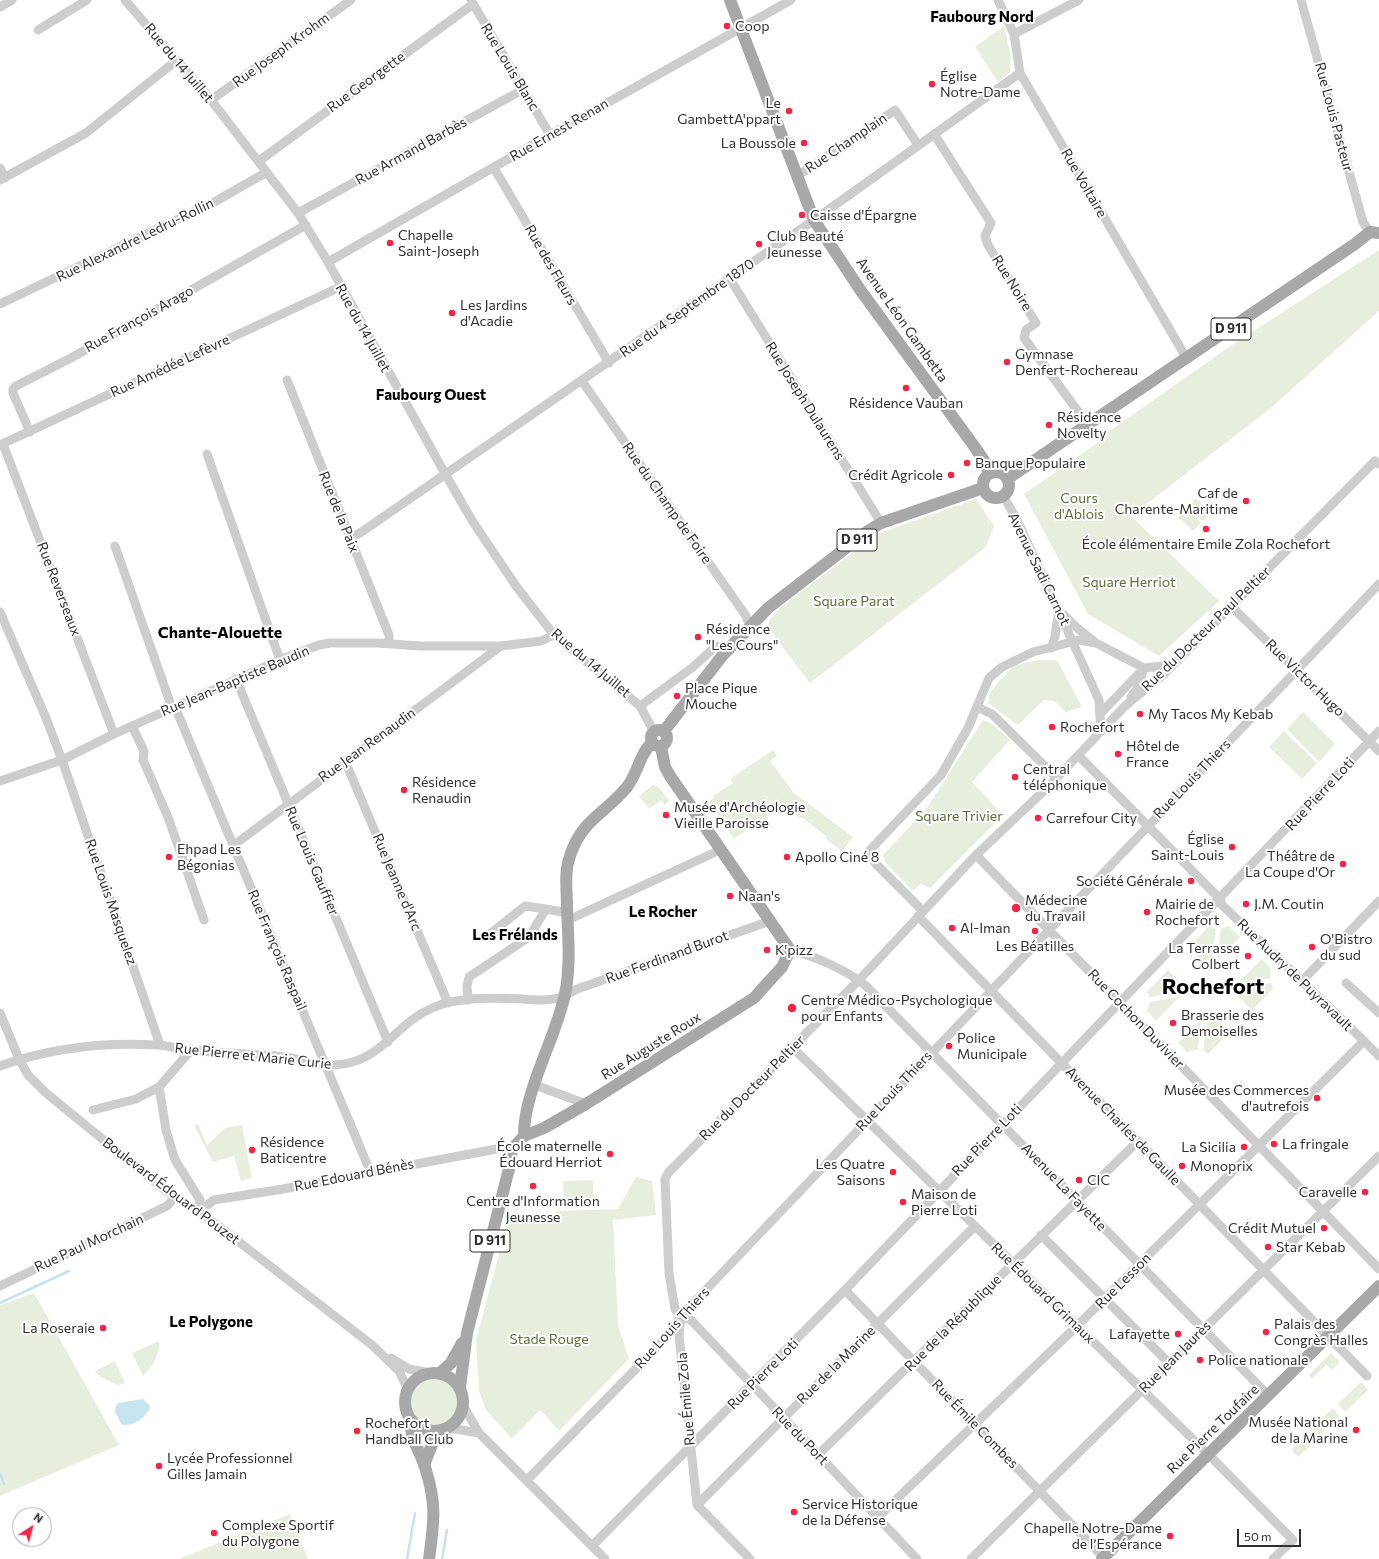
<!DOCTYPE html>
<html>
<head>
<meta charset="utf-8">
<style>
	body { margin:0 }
	#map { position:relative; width:1379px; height:1559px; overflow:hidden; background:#fff; font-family:Commissioner,sans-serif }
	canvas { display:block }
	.north { position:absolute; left:12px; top:1507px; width:40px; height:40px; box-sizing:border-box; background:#fff; border:1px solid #acacac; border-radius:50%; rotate:36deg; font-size:11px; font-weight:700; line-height:16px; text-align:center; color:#303030 }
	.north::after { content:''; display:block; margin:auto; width:14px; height:18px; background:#f62344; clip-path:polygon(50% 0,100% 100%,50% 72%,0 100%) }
	.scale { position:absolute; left:1237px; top:1529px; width:64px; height:18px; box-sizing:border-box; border:2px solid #303030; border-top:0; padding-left:5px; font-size:12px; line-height:14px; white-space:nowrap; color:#303030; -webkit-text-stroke:3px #fff; paint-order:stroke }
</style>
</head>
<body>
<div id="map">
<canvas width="1379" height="1559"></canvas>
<div class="north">N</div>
<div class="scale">50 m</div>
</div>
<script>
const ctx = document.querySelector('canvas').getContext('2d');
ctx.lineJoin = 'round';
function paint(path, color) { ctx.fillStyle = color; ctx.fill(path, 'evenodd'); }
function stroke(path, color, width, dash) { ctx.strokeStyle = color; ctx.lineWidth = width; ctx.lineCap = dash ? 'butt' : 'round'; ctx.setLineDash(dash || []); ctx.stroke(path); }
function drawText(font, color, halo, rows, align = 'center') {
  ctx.font = font + ' Commissioner,sans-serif'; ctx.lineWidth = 4; ctx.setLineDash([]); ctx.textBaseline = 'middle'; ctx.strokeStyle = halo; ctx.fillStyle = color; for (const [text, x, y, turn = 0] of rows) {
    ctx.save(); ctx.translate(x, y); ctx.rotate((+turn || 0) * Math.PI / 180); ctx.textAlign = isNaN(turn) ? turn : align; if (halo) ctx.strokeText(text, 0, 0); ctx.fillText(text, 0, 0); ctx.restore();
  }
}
paint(new Path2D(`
	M1004 26 1011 57 1010 72 998 82 975 47Z
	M1379 250V311L1272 407 1131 516 1219 601 1159 656 1088 614 1024 494 1099 442 1104 435 1229 347Z
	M1196 498 1211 513 1203 521 1188 507Z
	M976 499 994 526 986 547 810 683 769 629V621L780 608 877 534Z
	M1186 509 1201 523 1193 531 1178 517Z
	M1037 660H1057L1082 707 1066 712 1054 701 1044 700 1018 725 988 703 990 692 1013 666Z
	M1303 712 1335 744 1319 762 1287 729Z
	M983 720 992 724 1010 740 972 782 1003 815 930 888 921 884 913 891 885 862 883 855 927 808Z
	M1284 731 1317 763 1302 779 1269 747Z
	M773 750 777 756 770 761 794 793 853 837 842 851 827 840 826 836 803 818H800L783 805 734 839 732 836 709 802 714 798 713 796 733 783 730 779Z
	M653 785 659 787 669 801 665 805 661 800 649 809 639 796Z
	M1209 926 1216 929 1212 956 1205 963 1189 948Z
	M1229 926 1240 937 1218 959 1217 958 1221 929Z
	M1262 959 1271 969 1270 978 1241 983 1240 981Z
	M1168 970 1183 985 1176 992 1150 997 1147 992Z
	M1271 983 1273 989 1252 1010 1236 994 1243 988Z
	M1179 997 1156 1021 1147 1011 1150 1002Z
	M1214 1016 1230 1032 1208 1054 1203 1050 1207 1023Z
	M1201 1020 1198 1049 1187 1052 1178 1043Z
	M198 1124 207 1145 225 1128 242 1125 252 1178 241 1181 234 1156 213 1162 194 1125Z
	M636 1177 652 1181 656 1215 613 1220 618 1325 629 1359 559 1431 540 1410 512 1439 486 1410 479 1391 476 1340 508 1221 557 1219 556 1211 618 1209Z
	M593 1180 594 1207 564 1208 563 1181Z
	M34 1293 119 1445 0 1496V1305Z
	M159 1341C160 1355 153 1366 143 1376L132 1353Z
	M1331 1353 1340 1362 1332 1370 1326 1365 1312 1379 1309 1375Z
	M115 1361 125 1383 117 1385 99 1376 95 1371Z
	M410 1403a25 25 0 1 1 50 0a25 25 0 1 1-50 0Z
	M1361 1382 1368 1390 1345 1412 1338 1404Z
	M1333 1408 1340 1417 1319 1435 1312 1428Z
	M1308 1433 1316 1440 1298 1457 1292 1451 1293 1448Z
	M290 1514 308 1559H179Z`), '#e8eedd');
paint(new Path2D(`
	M143 1399 150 1406C148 1417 132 1428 121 1424L115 1411 116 1405 119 1403Z`), '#c7e3f0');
stroke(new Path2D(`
	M0 1303 69 1271
	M0 1473 4 1484
	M407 1559 415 1513
	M442 1559 447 1530`), '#c7e3f0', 2.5);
stroke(new Path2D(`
	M125 0 211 100 298 213 328 262 443 470 473 522 516 586 554 635 640 706 654 732
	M471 0 550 135
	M998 0 1014 34 1020 73 1187 359
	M1301 0 1363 222 1370 232
	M0 7 12 0
	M38 30 87 0
	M1014 34 1079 0
	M211 100 351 0
	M934 134 991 223 985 236 988 245 1036 323 1026 330 1024 338 1088 425
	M259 161 473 4
	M0 168 5 178
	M494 168 609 363
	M796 177 895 110 918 145
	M0 180 86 133 177 60
	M298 213 524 89
	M328 262 550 135 791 0
	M730 279 881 523
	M0 304 216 201 267 172
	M287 380 389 635V643
	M582 381 746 616 750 627
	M30 432 13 393V389L16 386 71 358 306 225
	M3 444 114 734
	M0 445 340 287
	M207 454 280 660
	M1003 495 1019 524 1099 700 1101 731
	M350 538 360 533 814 220 1020 73
	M115 546 172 708
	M1231 606 1379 751
	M0 612 46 718 62 760 160 1045
	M1064 615 1076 627 1096 643 1144 668 1173 665
	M1051 648 1055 637 1059 609
	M236 679 388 1042
	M1131 697 1138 687 1143 671
	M640 706 693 667 716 646 731 649
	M175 707 370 1171
	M977 707 992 714 1057 778
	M1101 713 1144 668
	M132 726 144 751 143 760 168 817 204 920
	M1079 756 1220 899 1222 905C1275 956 1328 1005 1379 1056
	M345 761 448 1003
	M0 781 62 760 114 734 280 660 319 645 330 643H377L420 646H501L541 641 554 635
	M234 845 501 646
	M976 855 1379 1269
	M923 911 875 863 870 850 941 775 968 728 989 678 1002 667 1033 652 1079 640 1096 643
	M918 916 1367 1376
	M568 920 720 850
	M490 934 525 906 546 909
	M790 950C811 954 850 972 866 986L1268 1395
	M1303 980 1379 901
	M1346 983 1379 1013
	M468 1000 467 986 469 977 529 937 546 909 568 913
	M0 1013 19 1059 28 1075 46 1093 166 1191 199 1211 372 1345 399 1371 408 1390
	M792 1047 1208 1454 1293 1540 1273 1559
	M191 1050 159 1087 166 1130 175 1160 200 1200 199 1211
	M0 1066C50 1048 105 1042 158 1045 169 1046 180 1049 191 1050 222 1054 254 1053 285 1057 299 1058 312 1065 326 1065 381 1067 391 1026 432 1008 459 996 494 998 522 999 533 1000 548 1001 558 998 565 997 571 992 577 989L770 921
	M535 1085 586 1104
	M93 1110 136 1099 159 1087
	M199 1211 214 1200 283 1189 502 1148 512 1149
	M1041 1235 1169 1363
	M0 1286 167 1206 175 1197
	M845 1290 1105 1559
	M681 1316 691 1320 917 1559
	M391 1358 409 1369 430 1373
	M464 1407 479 1433 605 1559
	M449 1428 479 1433
	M819 1454 1138 1141
	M527 1480 666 1338 681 1316 1379 584
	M697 1505 975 1226
	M878 1517 1077 1326 1364 1041
	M592 1546 845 1290 1379 731
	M750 1559 697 1505 679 1335 681 1316 675 1309 669 1273 665 1179 668 1173 859 980 976 855 1048 787 1125 706 1163 675 1375 461 1379 464
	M971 1559 1379 1156`), '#cdcdcd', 9);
stroke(new Path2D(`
	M730 0 814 220 861 291 974 446 985 462 989 474
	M983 485a13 13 0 1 1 26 0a13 13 0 1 1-26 0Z
	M1007 479 1355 244 1370 232 1379 233
	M651 738a8 8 0 1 1 16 0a8 8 0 1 1-16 0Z
	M664 731 722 656 768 608 868 531 881 523 983 488
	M524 1136C523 1093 556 1038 565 994 571 965 568 936 567 907 567 890 564 872 570 856 582 819 605 814 627 787 637 775 641 751 652 743
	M405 1402a29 29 0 1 1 58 0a29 29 0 1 1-58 0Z
	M440 1373 451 1363 462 1343
	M460 1387 467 1333 510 1165 512 1149 524 1136 544 1128 586 1104 754 998 782 967 790 950 670 776 665 767 661 747
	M411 1420C409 1438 420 1451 425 1467 437 1504 434 1522 429 1559
	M424 1465 437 1432
	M1102 1559 1379 1286`), '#a8a8a8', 12);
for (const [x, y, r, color] of [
	[727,26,4,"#f62344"],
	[932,84,4,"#f62344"],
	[789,111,4,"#f62344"],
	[804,143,4,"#f62344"],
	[802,215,4,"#f62344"],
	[390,243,4,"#f62344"],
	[759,244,4,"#f62344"],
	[452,313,4,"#f62344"],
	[1007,362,4,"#f62344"],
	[906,388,4,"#f62344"],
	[1049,425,4,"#f62344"],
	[967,463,4,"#f62344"],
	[951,475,4,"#f62344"],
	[1246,501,4,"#f62344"],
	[1206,529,4,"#f62344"],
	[698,637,4,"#f62344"],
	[677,696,4,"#f62344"],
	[1140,714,4,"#f62344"],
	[1052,727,4,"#f62344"],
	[1118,754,4,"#f62344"],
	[1015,777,4,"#f62344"],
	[404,790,4,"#f62344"],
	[666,815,4,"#f62344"],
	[1038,818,4,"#f62344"],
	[1232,847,4,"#f62344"],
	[169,857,4,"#f62344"],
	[787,857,4,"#f62344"],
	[1343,864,4,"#f62344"],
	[1191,881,4,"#f62344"],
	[730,896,4,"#f62344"],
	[1246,904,4,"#f62344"],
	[1016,908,5,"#f62344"],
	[1147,912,4,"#f62344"],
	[952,928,4,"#f62344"],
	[1035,931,4,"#f62344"],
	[1312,947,4,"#f62344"],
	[767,950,4,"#f62344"],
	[1248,956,4,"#f62344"],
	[792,1008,5,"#f62344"],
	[1173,1023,4,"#f62344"],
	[949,1046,4,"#f62344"],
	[1317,1098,4,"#f62344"],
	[1274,1144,4,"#f62344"],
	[1244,1147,4,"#f62344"],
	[252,1150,4,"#f62344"],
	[610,1154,4,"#f62344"],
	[1182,1166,4,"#f62344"],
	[893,1172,4,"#f62344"],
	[1079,1180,4,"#f62344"],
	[533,1186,4,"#f62344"],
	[1365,1192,4,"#f62344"],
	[903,1202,4,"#f62344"],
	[1324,1228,4,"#f62344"],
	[1268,1247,4,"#f62344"],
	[103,1328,4,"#f62344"],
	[1266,1332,4,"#f62344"],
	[1178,1334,4,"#f62344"],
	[1200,1360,4,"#f62344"],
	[1356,1430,4,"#f62344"],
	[357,1431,4,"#f62344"],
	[159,1466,4,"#f62344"],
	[794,1512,4,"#f62344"],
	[214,1533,4,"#f62344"],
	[1170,1536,4,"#f62344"]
]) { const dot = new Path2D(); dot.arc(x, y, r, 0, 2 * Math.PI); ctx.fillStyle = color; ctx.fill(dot); stroke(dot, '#fff', 1.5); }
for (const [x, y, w] of [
	[1231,329,40],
	[857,540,40],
	[490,1241,40]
]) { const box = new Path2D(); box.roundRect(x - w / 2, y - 11, w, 22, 3); ctx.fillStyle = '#fff'; ctx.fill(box); stroke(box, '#303030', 1); }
drawText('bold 13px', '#303030', null, [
	["D 911",1231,329],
	["D 911",857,540],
	["D 911",490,1241]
]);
drawText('14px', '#303030', '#fff', [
	["Coop",735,26],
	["Église",940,76],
	["Notre-Dame",940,92],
	["Le",781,103,"right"],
	["GambettA'ppart",781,119,"right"],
	["La Boussole",796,143,"right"],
	["Caisse d'Épargne",810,215],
	["Chapelle",398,235],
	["Saint-Joseph",398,251],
	["Club Beauté",767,236],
	["Jeunesse",767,252],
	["Les Jardins",460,305],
	["d'Acadie",460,321],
	["Gymnase",1015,354],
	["Denfert-Rochereau",1015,370],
	["Résidence Vauban",906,403,"center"],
	["Résidence",1057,417],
	["Novelty",1057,433],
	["Banque Populaire",975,463],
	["Crédit Agricole",943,475,"right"],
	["Caf de",1238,493,"right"],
	["Charente-Maritime",1238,509,"right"],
	["École élémentaire Emile Zola Rochefort",1206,544,"center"],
	["Résidence",706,629],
	["\"Les Cours\"",706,645],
	["Place Pique",685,688],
	["Mouche",685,704],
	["My Tacos My Kebab",1148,714],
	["Rochefort",1060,727],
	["Hôtel de",1126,746],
	["France",1126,762],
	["Central",1023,769],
	["téléphonique",1023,785],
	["Résidence",412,782],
	["Renaudin",412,798],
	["Musée d'Archéologie",674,807],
	["Vieille Paroisse",674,823],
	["Carrefour City",1046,818],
	["Église",1224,839,"right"],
	["Saint-Louis",1224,855,"right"],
	["Ehpad Les",177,849],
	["Bégonias",177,865],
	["Théâtre de",1335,856,"right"],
	["La Coupe d'Or",1335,872,"right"],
	["Apollo Ciné 8",795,857],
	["Société Générale",1183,881,"right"],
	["Naan's",738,896],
	["Médecine",1025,900],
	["du Travail",1025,916],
	["Mairie de",1155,904],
	["Rochefort",1155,920],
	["J.M. Coutin",1254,904],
	["Al-Iman",960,928],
	["O'Bistro",1320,939],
	["du sud",1320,955],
	["Les Béatilles",1035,946,"center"],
	["La Terrasse",1240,948,"right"],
	["Colbert",1240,964,"right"],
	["K'pizz",775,950],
	["Centre Médico-Psychologique",801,1000],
	["pour Enfants",801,1016],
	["Brasserie des",1181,1015],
	["Demoiselles",1181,1031],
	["Police",957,1038],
	["Municipale",957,1054],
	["Musée des Commerces",1309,1090,"right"],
	["d'autrefois",1309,1106,"right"],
	["Résidence",260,1142],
	["Baticentre",260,1158],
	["La fringale",1282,1144],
	["École maternelle",602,1146,"right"],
	["Édouard Herriot",602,1162,"right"],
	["La Sicilia",1236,1147,"right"],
	["Les Quatre",885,1164,"right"],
	["Saisons",885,1180,"right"],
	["Monoprix",1190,1166],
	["CIC",1087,1180],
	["Caravelle",1357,1192,"right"],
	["Maison de",911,1194],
	["Pierre Loti",911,1210],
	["Centre d'Information",533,1201,"center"],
	["Jeunesse",533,1217,"center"],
	["Crédit Mutuel",1316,1228,"right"],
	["Star Kebab",1276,1247],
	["Palais des",1274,1324],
	["Congrès Halles",1274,1340],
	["La Roseraie",95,1328,"right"],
	["Lafayette",1170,1334,"right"],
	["Police nationale",1208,1360],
	["Musée National",1348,1422,"right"],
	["de la Marine",1348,1438,"right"],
	["Rochefort",365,1423],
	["Handball Club",365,1439],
	["Lycée Professionnel",167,1458],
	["Gilles Jamain",167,1474],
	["Service Historique",802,1504],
	["de la Défense",802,1520],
	["Complexe Sportif",222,1525],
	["du Polygone",222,1541],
	["Chapelle Notre-Dame",1162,1528,"right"],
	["de l’Espérance",1162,1544,"right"]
], 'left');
drawText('14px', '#303030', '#fff', [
	["Rue Joseph Krohm",281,50,-36],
	["Rue du 14 Juillet",179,63,50],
	["Rue Louis Blanc",510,67,59],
	["Rue Georgette",366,82,-36],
	["Rue Louis Pasteur",1334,117,75],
	["Rue Ernest Renan",559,130,-30],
	["Rue Champlain",846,143,-34],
	["Rue Armand Barbès",411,151,-29],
	["Rue Voltaire",1084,183,60],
	["Rue Alexandre Ledru-Rollin",135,240,-26],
	["Rue des Fleurs",551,265,60],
	["Rue Noire",1012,283,58],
	["Rue du 4 Septembre 1870",687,308,-35],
	["Rue François Arago",139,319,-29],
	["Avenue Léon Gambetta",902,320,55],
	["Rue du 14 Juillet",363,328,61],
	["Rue Amédée Lefèvre",170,366,-25],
	["Rue Joseph Dulaurens",805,401,58],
	["Rue du Champ de Foire",667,503,55],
	["Rue de la Paix",339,512,68],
	["Avenue Sadi Carnot",1039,569,64],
	["Rue Reverseaux",59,589,69],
	["Rue du Docteur Paul Peltier",1206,629,-44],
	["Rue du 14 Juillet",591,663,40],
	["Rue Victor Hugo",1305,678,44],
	["Rue Jean-Baptiste Baudin",235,681,-23],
	["Rue Jean Renaudin",367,745,-36],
	["Rue Louis Thiers",1192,779,-46],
	["Rue Pierre Loti",1320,794,-47],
	["Rue Louis Gauffier",312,861,67],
	["Rue Jeanne d'Arc",397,882,67],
	["Rue Louis Masquelez",111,902,71],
	["Rue François Raspail",277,950,67],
	["Rue Ferdinand Burot",667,957,-20],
	["Rue Audry de Puyravault",1295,975,44],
	["Rue Cochon Duvivier",1136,1019,46],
	["Rue Auguste Roux",651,1046,-32],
	["Rue Pierre et Marie Curie",253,1056,6],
	["Rue du Docteur Peltier",752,1088,-45],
	["Rue Louis Thiers",894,1091,-47],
	["Avenue Charles de Gaulle",1123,1126,46],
	["Rue Pierre Loti",987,1140,-46],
	["Rue Edouard Bénès",354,1175,-11],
	["Avenue La Fayette",1064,1187,46],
	["Boulevard Édouard Pouzet",171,1191,37],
	["Rue Paul Morchain",89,1243,-25],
	["Rue Lesson",1123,1281,-45],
	["Rue Édouard Grimaux",1043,1293,44],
	["Rue de la République",953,1323,-45],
	["Rue Louis Thiers",672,1328,-48],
	["Rue Jean Jaurès",1175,1357,-45],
	["Rue de la Marine",836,1365,-45],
	["Rue Pierre Loti",763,1374,-45],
	["Rue Émile Zola",686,1399,-95],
	["Rue Émile Combes",975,1424,46],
	["Rue Pierre Toufaire",1213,1429,-44],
	["Rue du Port",800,1436,46]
]);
drawText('14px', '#577138', '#fff', [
	["Cours",1079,498],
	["d'Ablois",1079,514],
	["Square Herriot",1129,582],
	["Square Parat",854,601],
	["Square Trivier",959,816],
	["Stade Rouge",549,1339]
]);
drawText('bold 15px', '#000', '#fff', [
	["Faubourg Nord",982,17],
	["Faubourg Ouest",431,395],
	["Le Rocher",663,912],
	["Les Frélands",515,935],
	["Le Polygone",211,1322]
]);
drawText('bold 16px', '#000', '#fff', [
	["Chante-Alouette",220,633]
]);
drawText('bold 22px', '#000', '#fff', [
	["Rochefort",1213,987]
]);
</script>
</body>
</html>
